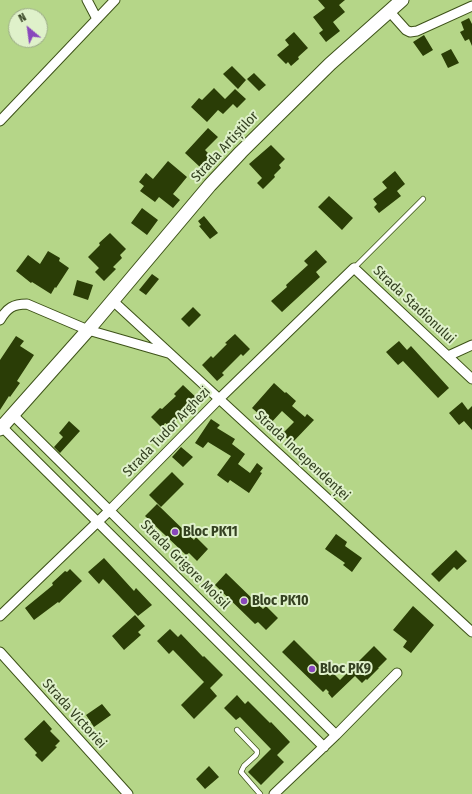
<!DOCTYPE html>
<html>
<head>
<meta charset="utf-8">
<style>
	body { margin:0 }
	#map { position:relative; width:472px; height:794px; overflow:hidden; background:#b5d688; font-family:"Fira Sans Condensed",sans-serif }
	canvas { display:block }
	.north { position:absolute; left:8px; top:8px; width:40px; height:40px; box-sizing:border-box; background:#dff1ca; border:1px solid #9bab86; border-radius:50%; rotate:331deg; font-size:11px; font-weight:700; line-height:16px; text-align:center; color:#344121 }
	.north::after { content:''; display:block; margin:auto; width:14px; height:18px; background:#8947bc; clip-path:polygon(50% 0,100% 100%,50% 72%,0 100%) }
</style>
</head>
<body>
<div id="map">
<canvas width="472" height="794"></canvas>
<div class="north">N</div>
</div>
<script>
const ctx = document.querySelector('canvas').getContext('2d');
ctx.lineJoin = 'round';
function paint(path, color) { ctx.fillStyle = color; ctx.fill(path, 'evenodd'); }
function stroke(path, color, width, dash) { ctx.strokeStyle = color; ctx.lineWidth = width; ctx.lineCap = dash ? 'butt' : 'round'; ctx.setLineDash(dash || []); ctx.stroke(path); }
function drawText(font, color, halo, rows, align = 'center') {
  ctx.font = font + ' "Fira Sans Condensed",sans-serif'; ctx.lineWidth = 4; ctx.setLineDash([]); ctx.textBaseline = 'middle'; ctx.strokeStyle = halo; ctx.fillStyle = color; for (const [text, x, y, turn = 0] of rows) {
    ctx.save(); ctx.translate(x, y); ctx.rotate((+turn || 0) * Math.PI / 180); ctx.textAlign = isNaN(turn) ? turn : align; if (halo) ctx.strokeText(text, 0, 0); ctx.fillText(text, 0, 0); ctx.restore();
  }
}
paint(new Path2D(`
	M318 0H345L339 5 345 12 333 22 340 31 326 42 319 33 323 30 313 17 325 8Z
	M469 18 472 24V46L469 39 465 41 460 32 464 30 461 22Z
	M294 32 308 48 298 57 299 59 291 66 288 62 286 64 277 55 289 45 285 40Z
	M424 35 433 50 423 56 413 42Z
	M451 49 459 63 448 68 441 54Z
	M232 66 246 80 238 89 223 74Z
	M254 73 266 85 259 91 247 79Z
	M214 88 225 99 235 89 246 99 237 108 233 104 223 114 218 110 207 122 191 107 199 98 202 100Z
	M208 128 218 137 205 150 212 157 201 168 185 153Z
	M271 145 285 159 279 165 281 168 274 175 275 177 263 189 257 183 262 178 249 164Z
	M168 161 187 177 173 194 180 200 173 208 159 197 155 202 140 191 144 186 139 182 146 173 153 179Z
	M395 171 405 184 397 191 401 196 379 213 374 207 377 204 373 199 387 188 382 182Z
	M329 196 353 218 342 230 318 207Z
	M142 208 158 220 147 235 131 223Z
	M204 216 218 233 210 239 199 226 201 225 198 221Z
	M110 233 126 249 120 255 122 258 113 267 116 269 104 281 95 272 99 268 88 257 100 245 99 243Z
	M316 250 327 262 316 272 320 277 282 312 271 301 287 287 286 285 308 265 304 261Z
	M48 251 60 258 59 261 69 268 56 288 55 287 51 294 32 282 31 283 16 271 28 255 40 264Z
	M152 274 159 279 146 295 139 290Z
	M77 280 93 285 88 300 73 295Z
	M193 307 201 315 189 327 181 319Z
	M235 334 250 349 243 356 241 354 222 373 224 375 217 381 202 365 211 356 213 358 227 344 225 343Z
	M16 336 24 341 20 346 34 355 17 381 20 383 10 397 9 396 0 410V360Z
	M399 341 407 350 411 346 449 388 438 398 403 361 398 365 386 352Z
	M274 383 285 393 286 392 296 401 292 406 305 417 307 414 314 420 292 443 282 434 294 422 282 411 270 424 252 408Z
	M183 385 199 400 192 407 190 406 170 426 165 423 162 428 151 417 160 408 162 409 176 396 174 394Z
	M462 402 468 410 472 406V430L464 421 459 425 449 413Z
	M211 419 220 425 217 428 235 439 232 444 245 454 238 464 250 473 257 463 263 468 260 472 262 473 249 493 230 480 228 483 217 475 231 456 208 442 203 448 195 443Z
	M69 421 80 431 60 453 54 447 63 437 59 433Z
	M181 447 193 457 183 467 172 457Z
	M172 472 184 484 161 507 149 495Z
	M157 504 194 540 196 537 208 549 197 561 189 553 186 555 145 516Z
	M336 534 347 542 345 546 362 558 352 572 343 565 345 563 325 549Z
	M456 550 467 561 457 570 454 567 439 582 431 574Z
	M104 558 134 591 136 588 152 605 138 616 103 579 99 584 88 572Z
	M70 569 82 581 59 603 58 602 34 620 25 608 47 590 53 585 52 583 65 571 67 572Z
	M226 573 263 609 266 606 278 618 266 630 258 622 255 624 215 585Z
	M413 606 434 625 411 653 403 647 407 641 393 630Z
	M135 615 145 626 138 632 141 635 124 650 112 636Z
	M170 629 178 637 181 634 203 657 204 656 223 675 210 688 217 696 194 719 181 705 204 682 173 650 169 654 157 641Z
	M294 640 330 676 333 673 340 680 374 646 387 659 378 668H379L367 680 366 679 362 683 355 676 332 698 328 693 329 692 326 689 323 692 282 652Z
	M237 695 245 704 248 701 270 723 271 722 290 742 277 755 284 762 261 785 248 772 271 749 240 717 236 720 224 708Z
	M102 704 111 715 94 727 86 715Z
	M44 720 52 729 50 731 60 741 55 746 57 747 42 762 35 755 37 753 24 739Z
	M209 766 219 777 205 789 196 779Z`), '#2a3d06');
const lane = new Path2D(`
	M354 268 423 199
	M237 730 257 751V753L256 755 244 766 241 772 260 794`);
const street = new Path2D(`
	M87 0 97 19
	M389 11 406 30 410 32 417 31 472 6
	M0 121 115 0
	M113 301 472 632
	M0 320C7 308 13 304 27 304L88 330 168 353
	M448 356 472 345
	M13 415 336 735
	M2 427 324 747
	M0 616 110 510 219 399 354 268 472 379
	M0 652 128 794
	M274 794 336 735 397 673`);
const secondary = new Path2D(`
	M0 429 88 330 210 185 241 152 330 64 402 0`);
stroke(lane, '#3d5218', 6);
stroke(street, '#3d5218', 11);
stroke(secondary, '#3d5218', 15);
stroke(lane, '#fff', 4.5);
stroke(street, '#fff', 9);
stroke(secondary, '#fff', 13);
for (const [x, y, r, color] of [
	[175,532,4,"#8947bc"],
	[244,601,4,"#8947bc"],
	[312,669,4,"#8947bc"]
]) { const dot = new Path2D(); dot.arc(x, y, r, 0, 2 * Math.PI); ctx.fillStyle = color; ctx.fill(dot); stroke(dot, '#dff1ca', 1.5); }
drawText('14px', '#344121', '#dff1ca', [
	["Strada Artiștilor",225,147,-47],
	["Strada Stadionului",414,305,43],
	["Strada Tudor Arghezi",167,432,-46],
	["Strada Independenței",302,456,43],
	["Strada Grigore Moisil",185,565,45],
	["Strada Victoriei",74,714,48]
]);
drawText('bold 14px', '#344121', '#dff1ca', [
	["Bloc PK11",183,532],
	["Bloc PK10",252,601],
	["Bloc PK9",320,669]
], 'left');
</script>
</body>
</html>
